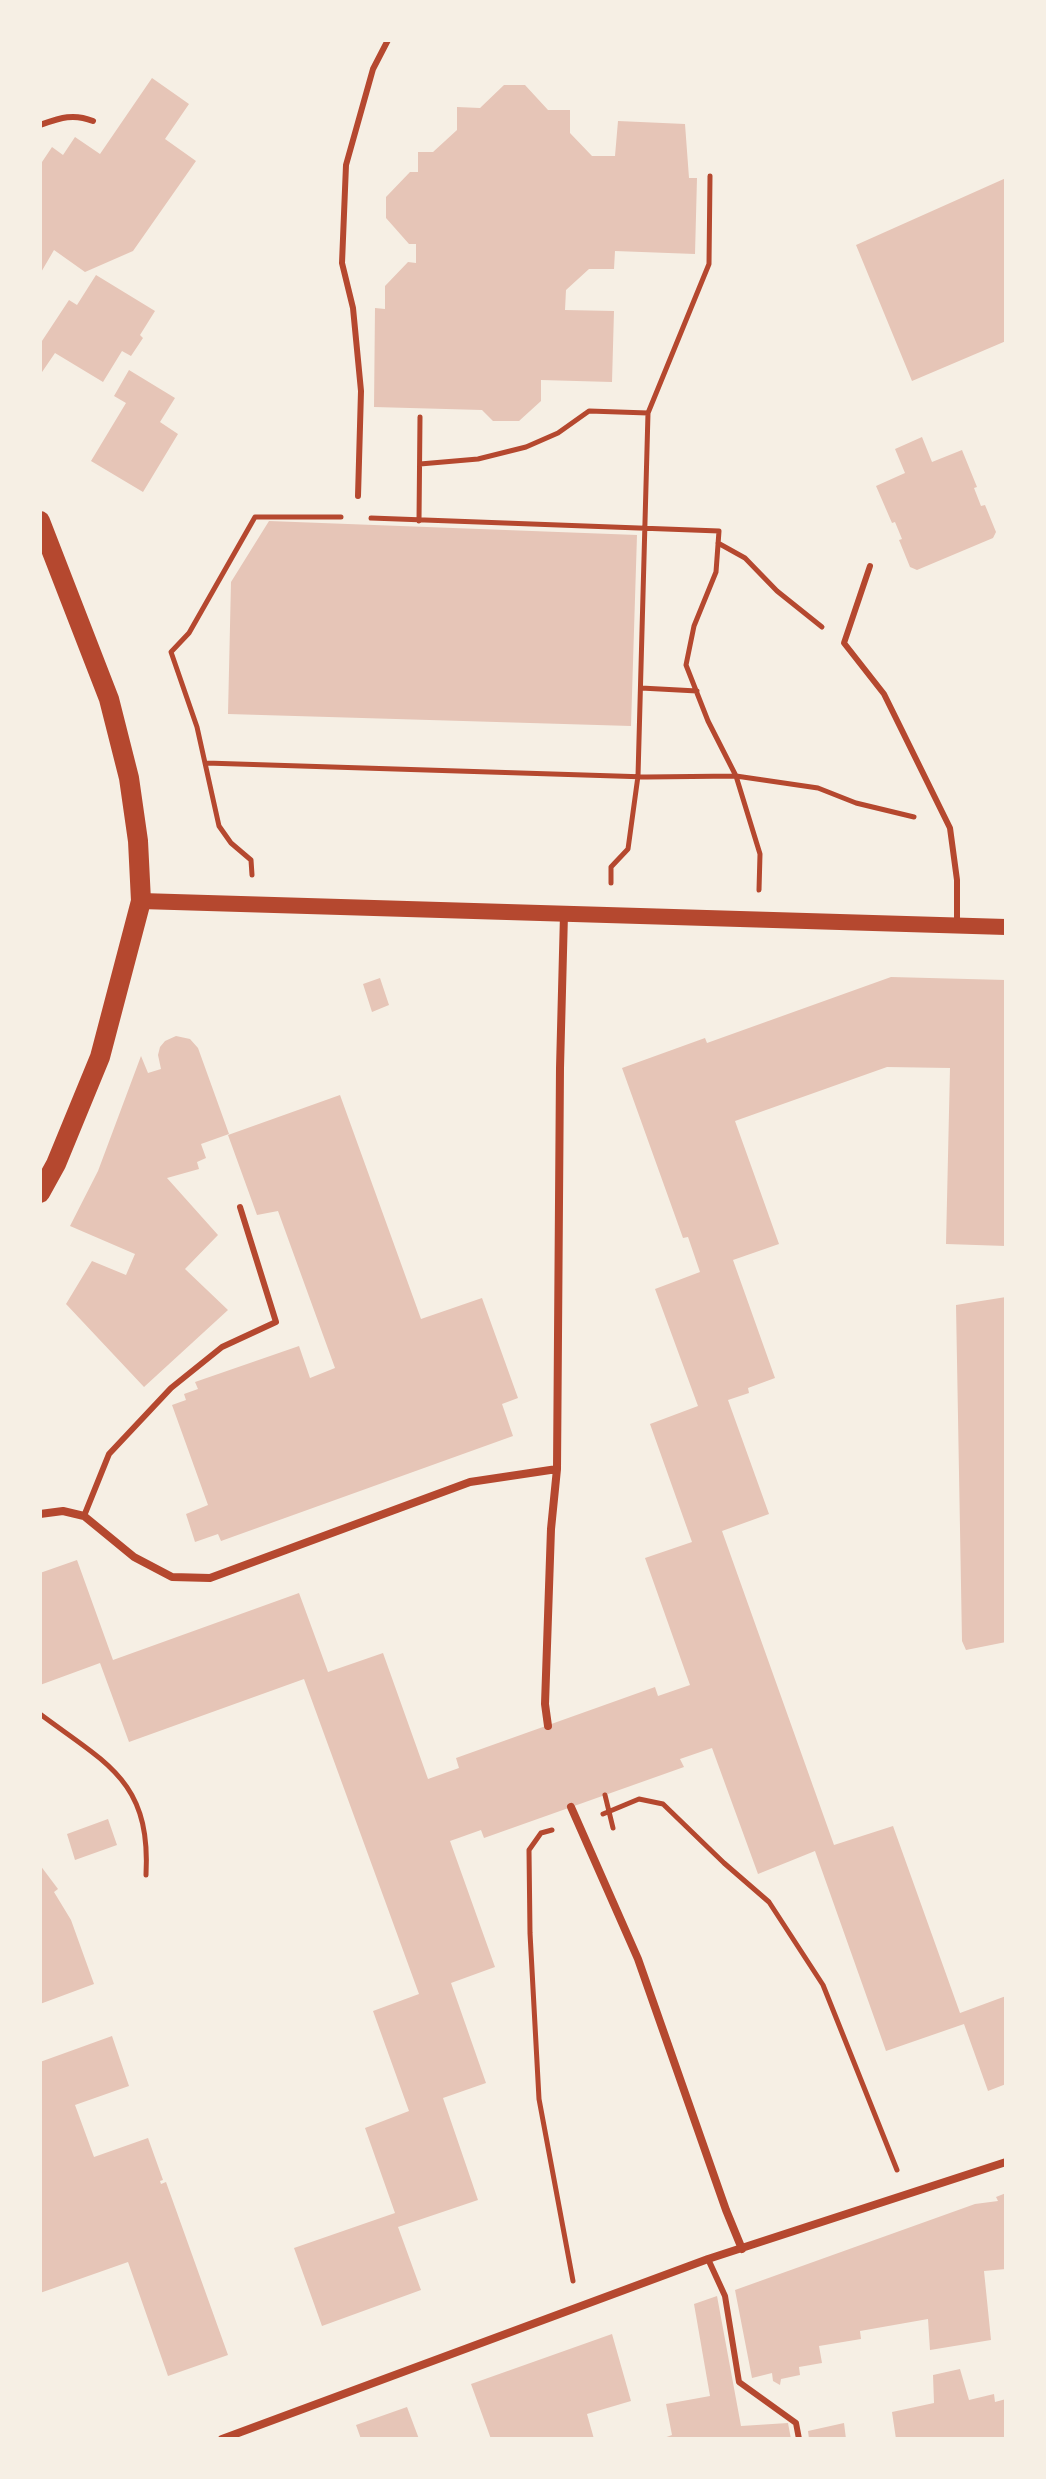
<!DOCTYPE html>
<html>
<head>
<meta charset="utf-8">
<style>
	body { margin:0 }
	#map { position:relative; width:1046px; height:2479px; overflow:hidden; background:#f6efe4; font-family:"Asap Condensed",sans-serif }
	canvas { display:block }
	.frame { position:absolute; inset:0; border:42px solid #f6efe4; pointer-events:none }
</style>
</head>
<body>
<div id="map">
<canvas width="1046" height="2479"></canvas>
<div class="frame"></div>
</div>
<script>
const ctx = document.querySelector('canvas').getContext('2d');
ctx.lineJoin = 'round';
function paint(path, color) { ctx.fillStyle = color; ctx.fill(path, 'evenodd'); }
function stroke(path, color, width, dash) { ctx.strokeStyle = color; ctx.lineWidth = width; ctx.lineCap = dash ? 'butt' : 'round'; ctx.setLineDash(dash || []); ctx.stroke(path); }
paint(new Path2D(`
	M152 78 189 104 165 139 196 161 133 251 85 272 54 250 40 274V165L52 147 63 155 75 137 100 154Z
	M504 85H525L548 110H570V133L592 156H615L618 121 685 124 689 178H697L695 254 615 251 614 269H589L566 290 565 310 614 311 612 382 541 380V401L519 421H493L482 410 374 407 375 308 385 309V286L408 262 416 263V244H409L386 218V197L410 172H418V152H433L457 130V107L480 108Z
	M1006 178V341L912 381 856 245Z
	M96 275 155 311 140 335 143 338 131 356 122 351 103 382 55 353 40 375V344L69 300 77 305Z
	M129 370 175 398 160 422 178 434 143 492 91 461 126 403 114 396Z
	M922 437 932 462 962 450 977 487 974 488 981 506 985 505 996 532 993 538 917 570 910 567 899 540 902 539 895 522 892 523 876 486 905 473 895 449Z
	M269 521 637 535 631 726 228 714 231 582Z
	M891 977 1006 980V1246L946 1244 950 1068 887 1067 735 1121 779 1244 733 1260 775 1378 748 1388 749 1393 728 1400 769 1514 722 1531 834 1845 893 1826 960 2013 1006 1996V2084L988 2091 964 2024 886 2051 815 1851 758 1874 712 1748 680 1759 684 1767 484 1838 481 1830 450 1841 495 1967 451 1983 486 2083 443 2098 478 2200 398 2227 421 2290 322 2326 294 2248 395 2213 365 2128 409 2111 373 2011 419 1994 304 1679 129 1742 100 1663 40 1685V1573L77 1560 113 1660 299 1593 328 1672 383 1653 428 1779 459 1768 456 1758 655 1687 658 1696 690 1685 645 1558 692 1542 650 1424 698 1406 655 1289 700 1272 688 1237 683 1238 622 1068 705 1038 707 1043Z
	M380 978 389 1005 372 1012 363 984Z
	M176 1036 190 1039 198 1048 229 1134 201 1144 206 1158 197 1162 199 1169 167 1178 218 1235 185 1269 228 1310 144 1387 66 1304 92 1261 126 1275 135 1254 70 1226 98 1171 141 1056 148 1073 161 1069 158 1055 160 1047 165 1041Z
	M340 1095 421 1319 482 1298 518 1398 502 1404 513 1436 221 1541 218 1534 195 1542 186 1514 208 1505 172 1405 186 1400 184 1394 198 1389 195 1382 299 1346 310 1378 335 1368 278 1211 257 1215 228 1135Z
	M1006 1297V1642L966 1650 962 1641 956 1305Z
	M108 1819 117 1845 75 1860 67 1834Z
	M40 1865 58 1889 54 1892 71 1920 94 1984 40 2004Z
	M112 2036 129 2086 75 2105 94 2157 148 2138 163 2180 160 2181 161 2184 166 2182 228 2355 168 2376 128 2262 40 2293V2062Z
	M1006 2193V2269L984 2271 991 2340 930 2350 928 2319 860 2331 861 2339 819 2346 822 2363 799 2367 800 2375 781 2379 780 2385 773 2381 772 2373 752 2378 735 2290 975 2204 998 2201 996 2197Z
	M717 2296 741 2426 788 2423 791 2439H661L672 2435 666 2404 710 2396 694 2304Z
	M612 2334 631 2401 587 2414 594 2439H491L471 2384Z
	M960 2369 969 2400 994 2394 995 2402 1006 2399V2439H896L892 2412 934 2403 933 2375Z
	M407 2407 419 2439H361L356 2425Z
	M844 2423 846 2439H809L808 2431Z`), '#e6c5b7');
stroke(new Path2D(`
	M420 464 478 459 526 447 558 433 589 411 648 413
	M371 518 719 531 716 572 694 626 686 665 708 721 736 776 760 854 759 890
	M419 521 420 417
	M718 543 745 558 777 591 822 627
	M641 688 697 691
	M206 763 647 777 736 776 818 788 856 803 914 817
	M252 875 251 860 231 843 219 826 197 727 171 652 189 633 255 517H341
	M611 883V867L628 849 638 776 648 413 709 264 710 176
	M40 1714C107 1764 151 1781 146 1875
	M605 1795 613 1828
	M603 1814 639 1799 663 1804 724 1863 769 1902 823 1985 897 2170
	M552 1830 541 1833 529 1850 530 1933 539 2099 573 2281`), '#b5482f', 5);
stroke(new Path2D(`
	M40 125C60 118 73 113 93 121
	M358 496 361 391 353 308 342 263 346 165 373 69 388 40
	M870 566 844 643 884 694 950 828 957 880V925
	M84 1516 109 1454 171 1388 222 1347 276 1322 240 1207
	M708 2259 725 2296 739 2382 796 2423 799 2439`), '#b5482f', 6);
stroke(new Path2D(`
	M40 1514 63 1511 84 1516 134 1557 172 1577 210 1578 470 1482 557 1469
	M548 1726 545 1704 551 1529 557 1469 560 1068 564 914
	M571 1807 638 1959 726 2210 742 2249
	M222 2439 708 2259 1006 2162`), '#b5482f', 8);
stroke(new Path2D(`
	M141 901 1006 927`), '#b5482f', 16);
stroke(new Path2D(`
	M40 521 109 699 129 778 138 841 141 901 100 1057 56 1164 40 1193`), '#b5482f', 20);
</script>
</body>
</html>
